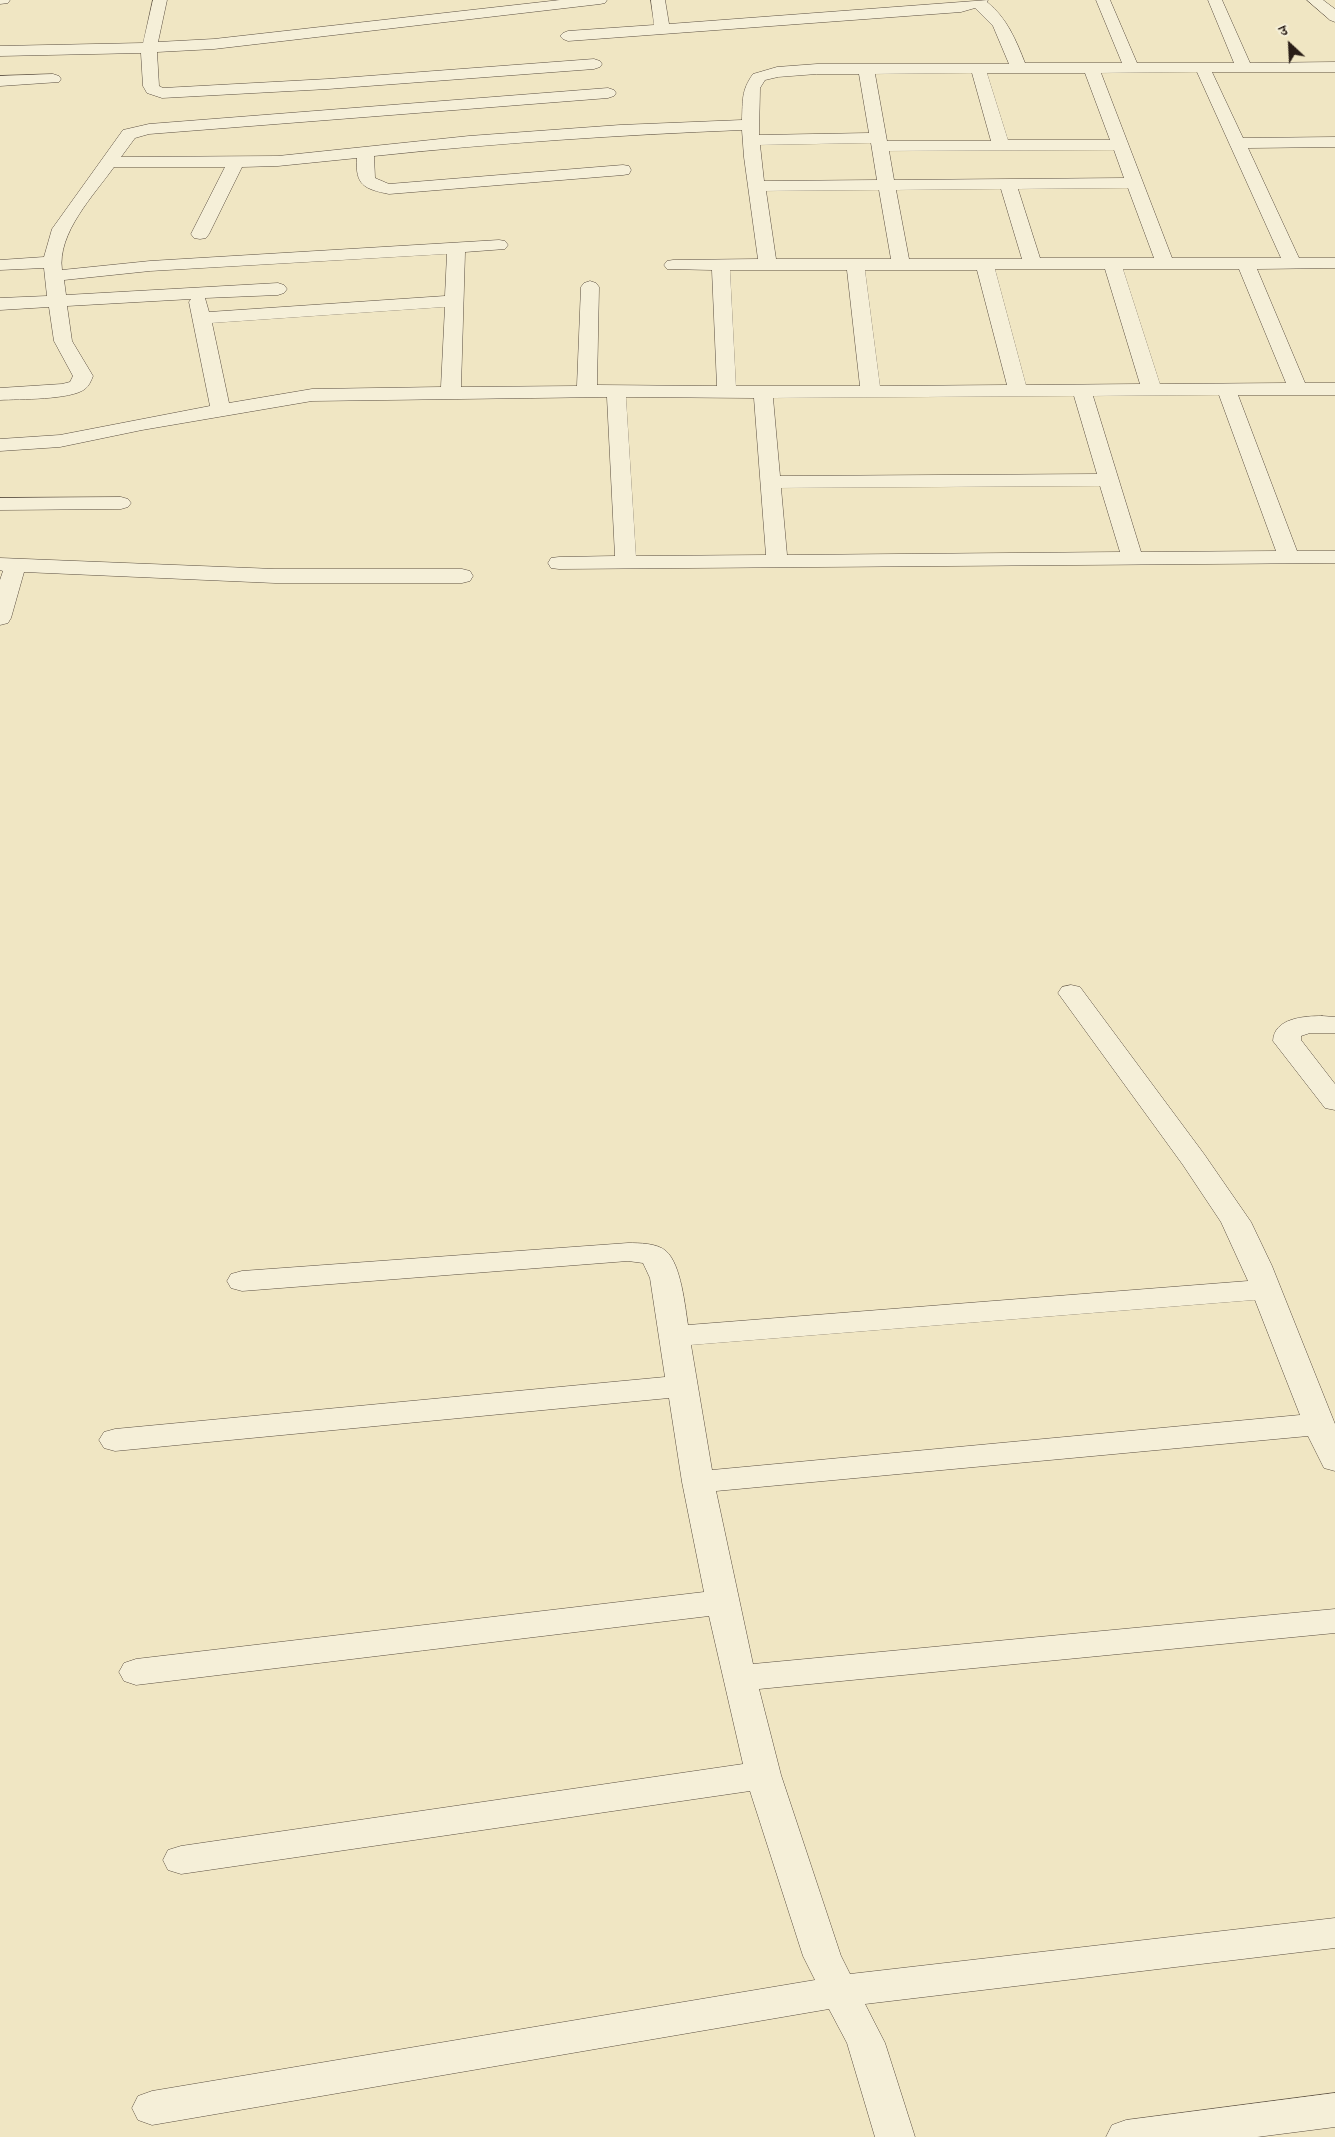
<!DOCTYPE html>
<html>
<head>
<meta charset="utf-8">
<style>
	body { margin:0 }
	#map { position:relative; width:1335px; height:2137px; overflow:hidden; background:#f0e6c3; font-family:"Old Standard TT","Noto Serif Devanagari",serif }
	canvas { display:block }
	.north { position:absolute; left:1265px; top:20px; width:50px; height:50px; -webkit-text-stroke:4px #f5efd8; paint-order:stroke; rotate:335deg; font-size:14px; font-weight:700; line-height:20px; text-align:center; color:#291d16 }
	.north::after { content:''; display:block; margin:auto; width:18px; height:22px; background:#291d16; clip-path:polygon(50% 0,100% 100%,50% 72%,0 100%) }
</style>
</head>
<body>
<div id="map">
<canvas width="1335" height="2137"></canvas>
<div class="north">उ</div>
</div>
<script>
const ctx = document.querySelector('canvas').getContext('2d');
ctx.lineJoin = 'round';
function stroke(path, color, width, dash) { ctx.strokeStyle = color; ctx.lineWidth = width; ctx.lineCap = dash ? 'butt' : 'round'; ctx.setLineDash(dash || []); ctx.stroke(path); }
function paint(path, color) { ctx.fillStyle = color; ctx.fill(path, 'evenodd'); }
const minor = new Path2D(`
	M0 0H10L8 3 0 4Z
	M153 0H167L158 42 214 39 560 0H607L605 3 600 4 214 49 157 52 159 86 163 88 328 79 594 59 600 61 602 64 600 67 594 69 328 89 162 98 147 93 143 86 141 53 0 56V46L143 43Z
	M651 0H665L669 24 988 0 987 2C1007 18 1016 40 1025 63H1122L1096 0H1110L1137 63H1234L1208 0H1222L1250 63 1335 62V72H1212L1243 138 1335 137V147L1248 148 1299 258H1335V268L1257 269 1305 383H1335V395H1238L1297 551H1335V563L559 569 551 568 548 563 551 558 559 557 615 556 607 397 312 401 142 430 60 447 0 451V439L60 435 210 406 189 302 191 299 67 306 72 341 93 376C91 381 89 386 85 389 71 400 19 399 0 400V388L62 384 70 382 73 376 54 341 49 307 0 310V298L47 296 44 268 0 270V260L44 257 52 229 123 130 149 124 608 88 614 90 616 93 614 96 608 98 149 134 135 138 121 157 278 156 469 136 620 125 742 120C743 100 741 91 753 74L777 67 817 64H1009L993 26 975 8 961 12 568 41 563 39 560 36 563 33 568 31 654 25ZM1197 72 1281 258H1172L1101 73ZM972 73 991 141H887L875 74ZM987 73H1085L1110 140H1008ZM817 74H859L869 133 759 135 760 88 765 80 778 77ZM742 130 744 157 758 259 673 260 667 261 664 265 667 269 712 270 717 386 597 385 599 287 596 283 590 281 584 283 581 287 577 386 461 387 465 252 505 249 508 245 505 241 499 240 150 261 62 270C57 233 94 195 114 167H225L191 234 194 238 200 239 206 238 209 234 242 167 278 166 357 158C355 185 364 189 389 194L623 175 629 174 631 170 629 166 623 165 389 184 375 178 374 156C497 143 619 135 742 130ZM871 143 877 180 764 181 760 145ZM1114 150 1124 178 894 180 889 151ZM1128 188 1154 258H1040L1018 189ZM1001 189 1022 259H909L896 190ZM879 190 891 259H776L766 191ZM447 254 445 296 209 312 205 298 278 295 284 293 287 289 284 285 278 283 66 295 64 280 150 271ZM995 269H1105L1140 384 1026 385ZM1123 269H1239L1286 383 1160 384ZM730 270H847L860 386H736ZM865 270H977L1007 385 880 386ZM445 307 441 387 312 389 229 403 212 323ZM1219 395 1276 551 1141 552 1093 396ZM1074 396 1097 474 780 476 773 398ZM626 397 754 398 766 555 636 556ZM1100 486 1120 552 787 555 781 488Z
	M1307 0H1323L1335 9V22L1330 20Z
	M53 74 59 76 61 79 59 82 0 86V76Z
	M121 497 128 499 131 503 128 507 121 509 0 510V498Z
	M0 558 275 569H462L470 571 473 576 470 581 462 583H275L24 572 11 618 8 623 0 625V580L3 571 0 570Z
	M1071 985 1080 987 1204 1154 1251 1222 1272 1266 1335 1424V1471L1324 1468 1308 1436 716 1491 753 1664 1335 1609V1633L759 1689 781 1775 841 1956 850 1974 1335 1918V1948L865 2004 885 2043 915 2137H875L847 2043 829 2009 152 2125 138 2120 132 2108 138 2096 152 2091 815 1980 803 1956 750 1791 181 1874 168 1870 163 1860 168 1850 181 1846 743 1764 709 1616 136 1685 124 1681 119 1672 124 1663 136 1659 704 1592 682 1482 669 1398 115 1451 104 1448 99 1440 104 1432 115 1429 665 1377 650 1278 643 1263 628 1261 242 1291 231 1288 227 1281 231 1274 242 1271 628 1243C639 1243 657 1243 666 1251 681 1264 685 1306 688 1325L1248 1281 1221 1222 1183 1165 1058 993 1062 987ZM1255 1300 1300 1415 712 1470 691 1345Z
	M1322 1016 1335 1017V1033H1310L1301 1036V1040L1335 1084V1110L1325 1108 1273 1041C1274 1018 1304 1016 1322 1016Z
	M1335 2093V2127L1257 2137H1106L1112 2125 1126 2120Z`);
stroke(minor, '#5b4f41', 1);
paint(minor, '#f5efd8');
</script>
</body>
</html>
